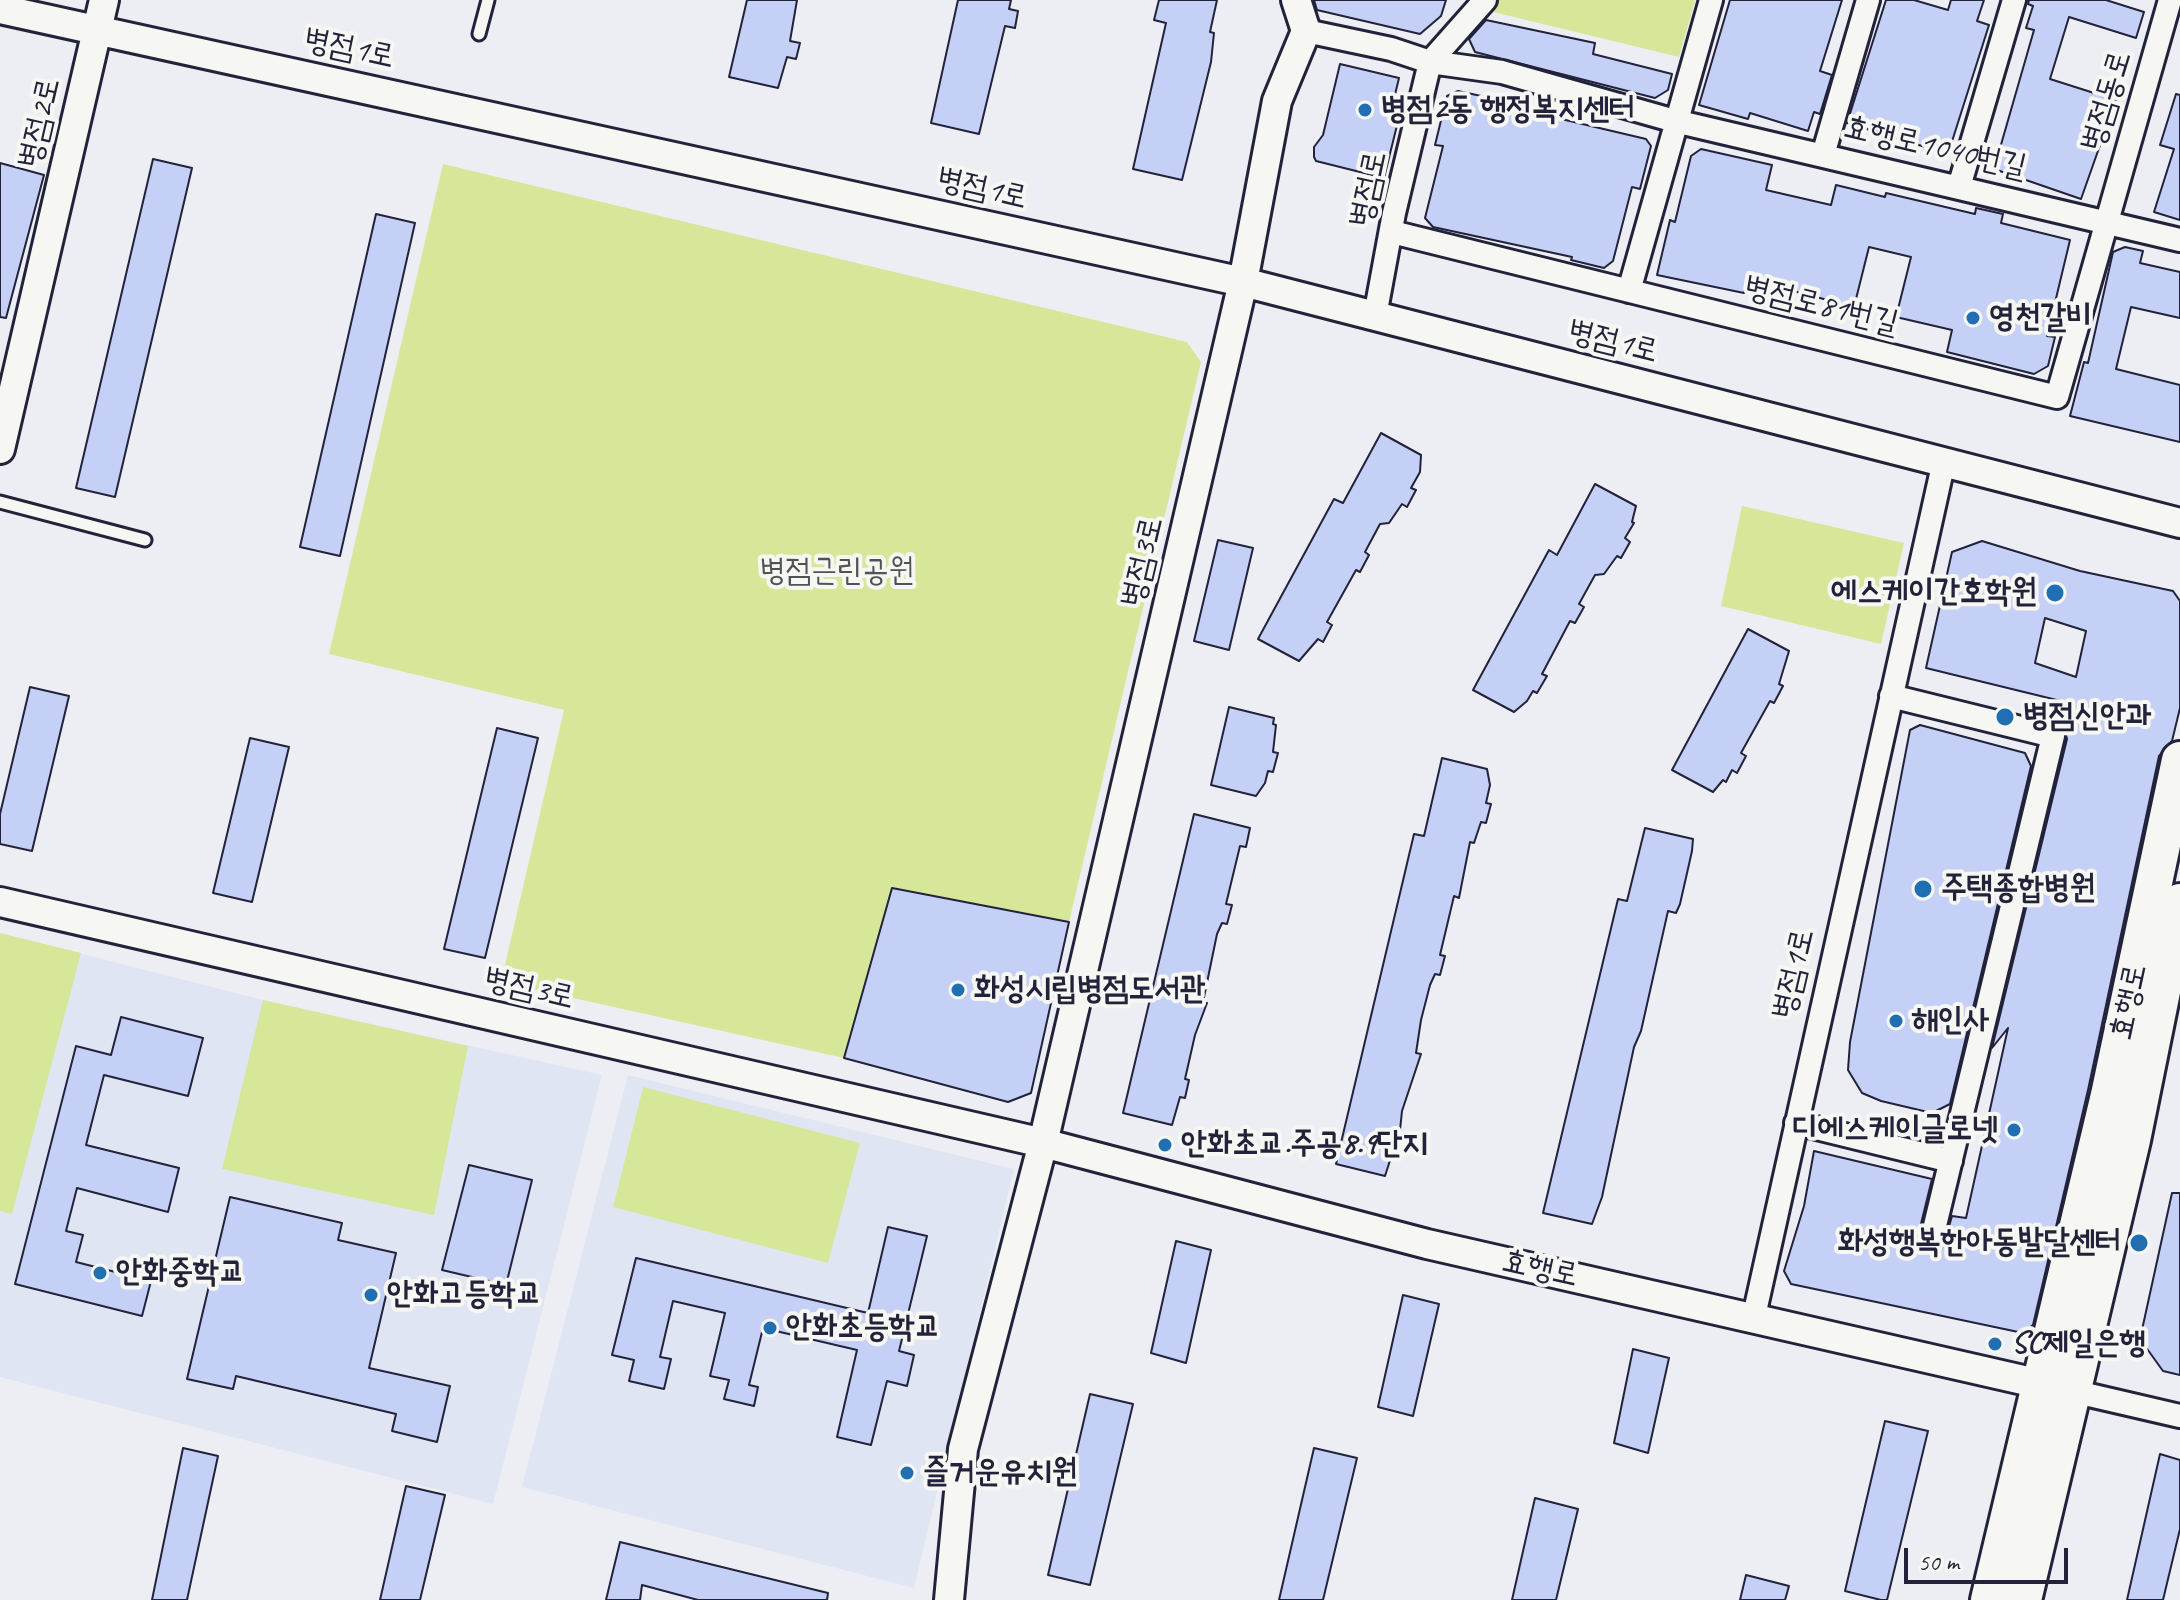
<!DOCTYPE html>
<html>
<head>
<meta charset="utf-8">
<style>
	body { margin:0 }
	#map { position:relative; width:2180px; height:1600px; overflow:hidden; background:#eceef3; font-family:Caveat,sans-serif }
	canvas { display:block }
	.scale { position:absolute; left:1904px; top:1548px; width:164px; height:36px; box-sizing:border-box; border:4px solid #22223b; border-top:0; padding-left:10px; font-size:24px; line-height:28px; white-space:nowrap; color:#22223b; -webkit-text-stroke:6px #f6f6f2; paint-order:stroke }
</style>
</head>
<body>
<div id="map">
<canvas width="2180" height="1600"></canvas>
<div class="scale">50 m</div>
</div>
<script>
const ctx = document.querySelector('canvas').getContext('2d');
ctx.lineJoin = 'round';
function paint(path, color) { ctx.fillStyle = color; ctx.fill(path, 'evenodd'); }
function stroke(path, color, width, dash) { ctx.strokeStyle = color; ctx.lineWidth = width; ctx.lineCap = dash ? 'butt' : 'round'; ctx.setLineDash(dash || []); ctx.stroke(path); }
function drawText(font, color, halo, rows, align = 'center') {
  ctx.font = font + ' Caveat,"Poor Story",sans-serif'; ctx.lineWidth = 8; ctx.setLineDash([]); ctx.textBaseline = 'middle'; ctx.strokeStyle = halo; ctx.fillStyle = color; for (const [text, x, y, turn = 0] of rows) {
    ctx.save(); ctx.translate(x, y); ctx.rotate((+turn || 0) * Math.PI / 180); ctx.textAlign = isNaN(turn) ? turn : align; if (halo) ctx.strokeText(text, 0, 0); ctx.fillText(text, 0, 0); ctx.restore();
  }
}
paint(new Path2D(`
	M0 933 263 1000 602 1075 493 1504 0 1377Z
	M628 1075 1014 1169 914 1588 522 1487Z`), '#e0e5f4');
paint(new Path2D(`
	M1491 0H1695L1679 57 1489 11Z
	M443 164 1187 342 1201 362 1069 922 892 888 844 1058 501 982 564 710 329 654Z
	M1742 506 1904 543 1881 644 1721 606Z
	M0 933 81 953 12 1214 0 1211Z
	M263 1000 468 1046 434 1215 222 1169Z
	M643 1087 860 1143 828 1263 613 1207Z`), '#d6e79a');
const building = new Path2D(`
	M747 0H797L790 41 800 43 796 59 787 57 778 88 729 77Z
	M958 0H1011L1009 9 1018 11 1015 28 1005 26 979 134 931 123Z
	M1159 0H1217L1210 32 1214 33 1211 62 1182 180 1133 169 1166 23 1154 20Z
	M1314 0H1446L1441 16 1420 34 1317 10Z
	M1730 0H1842L1820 71 1832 75 1820 114 1814 112 1808 131 1750 113 1748 119 1699 105Z
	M1886 0H1914L1948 10 1951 0H1984L1977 21 1989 25 1948 154 1847 123Z
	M2029 0H2106L2144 12 2136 38 2069 17 2050 79 2116 100 2081 199 1994 169 2034 30 2026 28 2033 6 2028 4Z
	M1486 20 1595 43 1593 54 1672 74 1668 90 1655 98 1475 52 1469 39Z
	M1340 64 1399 78 1393 103 1402 105 1384 178 1316 161 1314 157V147L1323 135Z
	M1458 91 1541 109 1540 114 1646 139 1651 146 1640 189 1632 187 1613 261 1604 268 1571 260 1572 257 1433 227 1425 218 1443 146 1435 145 1447 96Z
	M2176 94 2180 95V220L2154 212 2174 149 2160 145Z
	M1701 149 1772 165 1766 190 1831 205 1836 185 1885 197 1886 193 1975 214 1976 208 2003 214 2001 223 2070 240 2047 336 2055 337 2048 366 2034 374 1947 352 1952 330 1896 317 1911 257 1869 247 1854 307 1748 279 1744 293 1657 275 1670 220 1675 222 1691 156Z
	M153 159 192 168 115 497 76 488Z
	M0 163 44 175 6 318 0 317Z
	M376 214 415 223 340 556 300 547Z
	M2125 247 2143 251 2140 263 2180 272V318L2131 307 2116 369 2180 385V442L2070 416 2084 362 2088 363 2113 252Z
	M1381 433 1421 455 1420 472 1411 488 1416 490 1407 507 1402 504 1389 523 1380 524 1365 552 1369 555 1360 572 1356 570 1327 622 1332 625 1323 642 1318 639 1299 661 1258 639 1334 499 1343 503Z
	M1595 484 1636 506 1632 522 1634 523 1625 538 1630 542 1621 558 1617 556 1604 574 1595 575 1579 604 1584 607 1575 623 1570 621 1542 674 1547 676 1537 693 1533 691 1527 701 1514 712 1473 690 1549 550 1557 555Z
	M1218 540 1253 548 1229 650 1194 641Z
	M1982 541 2080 571 2173 591 2180 601V708L2172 741 2159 756 2088 1090 2033 1325 2023 1333 1791 1284 1784 1271 1804 1206 1814 1151 1932 1179 1918 1236 1922 1248 1928 1251 1943 1247 1952 1216 1966 1218 2008 1028 1992 1048 2067 739 2064 728 2069 703 1926 668 1952 552ZM2045 618 2086 631 2076 677 2035 663Z
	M1748 629 1789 651 1779 684 1783 686 1774 703 1770 701 1741 753 1746 756 1737 773 1732 770 1726 782 1723 780 1713 792 1672 770Z
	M30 687 69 696 32 851 0 844V814Z
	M1229 707 1274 718 1273 724 1276 725 1273 752 1278 753 1273 772 1268 771 1265 783 1256 796 1211 785Z
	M1920 725 2025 753 2031 766 1950 1104 1932 1113 1881 1101 1862 1093 1848 1070 1850 1042 1910 730Z
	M497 728 538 738 485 958 444 949Z
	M250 738 289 747 252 902 213 893Z
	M1442 758 1487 769 1490 785 1486 803 1491 804 1486 823 1481 822 1474 843 1470 842 1459 898 1454 896 1440 955 1445 956 1440 975 1435 974 1430 985 1421 1020 1416 1053 1421 1054 1402 1111 1398 1149 1394 1148 1385 1176 1336 1164 1414 834 1424 836Z
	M1194 814 1250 828 1246 847 1240 846 1226 904 1232 905 1227 924 1222 923 1217 934 1203 1002 1207 1003 1195 1035 1185 1079 1189 1080 1185 1098 1180 1097 1172 1125 1123 1113Z
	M1645 828 1693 839 1692 851 1680 904 1676 913 1668 911 1641 1031 1634 1047 1602 1197 1592 1224 1543 1213 1618 899 1627 901Z
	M892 888 1069 922 1031 1093 1008 1102 844 1058Z
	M121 1017 203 1038 188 1096 104 1075 86 1145 179 1168 168 1212 77 1188 66 1231 83 1235 76 1262 151 1281 142 1316 15 1284 76 1046 111 1055Z
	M469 1165 532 1180 506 1285 442 1270Z
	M2172 1193H2180V1375L2163 1371 2140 1339Z
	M230 1197 342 1223 338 1240 396 1253 369 1368 450 1386 437 1442 392 1431 396 1414 236 1376 233 1389 187 1379Z
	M888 1227 927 1236 899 1351 914 1355 907 1386 887 1381 871 1445 837 1437 857 1350 763 1328 749 1385 758 1387 754 1406 724 1399 729 1380 710 1376 725 1313 673 1301 660 1357 671 1359 664 1389 629 1381 634 1360 612 1355 636 1258 868 1313Z
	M1176 1241 1211 1250 1186 1363 1151 1353Z
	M1403 1295 1439 1304 1413 1416 1378 1407Z
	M1633 1349 1669 1358 1648 1453 1614 1443Z
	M1090 1394 1133 1404 1090 1585 1048 1575Z
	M1885 1421 1928 1431 1887 1600H1881L1845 1591Z
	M183 1448 218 1456 187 1600H152Z
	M1314 1448 1357 1458 1323 1600H1279Z
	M2160 1454 2180 1460V1529L2163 1600H2127Z
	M406 1486 445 1495 420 1600H380Z
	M1535 1498 1578 1509 1556 1600H1512Z
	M620 1542 828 1593 827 1600H698L642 1585 640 1600H606Z
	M1746 1575 1789 1586 1785 1600H1740Z`);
paint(building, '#c5d0f7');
stroke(building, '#22223b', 2);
const service = new Path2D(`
	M479 34 488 0
	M0 502 145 540`);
const minor = new Path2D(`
	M1306 31 1391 49 1430 62 1502 72 1675 121 2180 240
	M1823 155 1868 0
	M1959 187 2014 0
	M1392 232 2057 397 2170 0
	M1629 291 1711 0
	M1375 316 1394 213 1430 62 1485 0
	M1891 696 2053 736 1932 1238
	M1796 1123 1951 1161
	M1754 1316 1944 461
	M2072 1391 2180 1416`);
const tertiary = new Path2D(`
	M0 9 1243 282 2180 523
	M0 449 104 0
	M0 902 1043 1143 1427 1244 2058 1388
	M949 1600 963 1449 1043 1143 1243 282 1277 101 1306 31 1296 0`);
const primary = new Path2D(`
	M1989 1600 2109 1095 2180 760
	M2023 1600 2132 1140 2180 902`);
stroke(service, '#22223b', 17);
stroke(minor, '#22223b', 28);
stroke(tertiary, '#22223b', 34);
stroke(primary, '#22223b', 42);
stroke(service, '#f6f6f2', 11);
stroke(minor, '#f6f6f2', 22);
stroke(tertiary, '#f6f6f2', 28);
stroke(primary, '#f6f6f2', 36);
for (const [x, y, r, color] of [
	[1365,110,8,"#1f6fb2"],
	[1973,318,8,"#1f6fb2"],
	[2055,593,10,"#1f6fb2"],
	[2005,717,10,"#1f6fb2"],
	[1923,889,10,"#1f6fb2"],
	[958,990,8,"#1f6fb2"],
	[1896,1021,8,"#1f6fb2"],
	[2014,1130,8,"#1f6fb2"],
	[1165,1145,8,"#1f6fb2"],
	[2139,1243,10,"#1f6fb2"],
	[100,1273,8,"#1f6fb2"],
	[371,1295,8,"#1f6fb2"],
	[770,1328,8,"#1f6fb2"],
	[1995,1344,8,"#1f6fb2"],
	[907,1473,8,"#1f6fb2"]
]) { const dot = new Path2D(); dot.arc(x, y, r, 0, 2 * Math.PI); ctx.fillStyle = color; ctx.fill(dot); stroke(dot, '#f6f6f2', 3); }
drawText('32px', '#22223b', '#f6f6f2', [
	["병점1로",349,49,12],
	["병점동로",2107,101,-73],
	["병점2로",40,123,-77],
	["효행로1040번길",1935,148,13],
	["병점1로",982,189,13],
	["병점로",1369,189,-78],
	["병점로81번길",1821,306,14],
	["병점1로",1613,342,14],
	["병점3로",1143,562,-77],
	["병점1로",1794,974,-77],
	["병점3로",529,989,13],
	["효행로",2129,1002,-78],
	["효행로",1540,1269,12]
]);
drawText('bold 32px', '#22223b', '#f6f6f2', [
	["병점2동 행정복지센터",1381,110],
	["영천갈비",1989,318],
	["에스케이간호학원",2037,593,"right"],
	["병점신안과",2023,717],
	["주택종합병원",1941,889],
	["화성시립병점도서관",974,990],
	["해인사",1912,1021],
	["디에스케이글로넷",1998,1130,"right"],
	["안화초교.주공8.9단지",1181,1145],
	["화성행복한아동발달센터",2121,1243,"right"],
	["안화중학교",116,1273],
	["안화고등학교",387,1295],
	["안화초등학교",786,1328],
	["SC제일은행",2011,1344],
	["즐거운유치원",923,1473]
], 'left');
drawText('32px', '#4f5353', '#f6f6f2', [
	["병점근린공원",837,572]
]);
</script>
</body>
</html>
